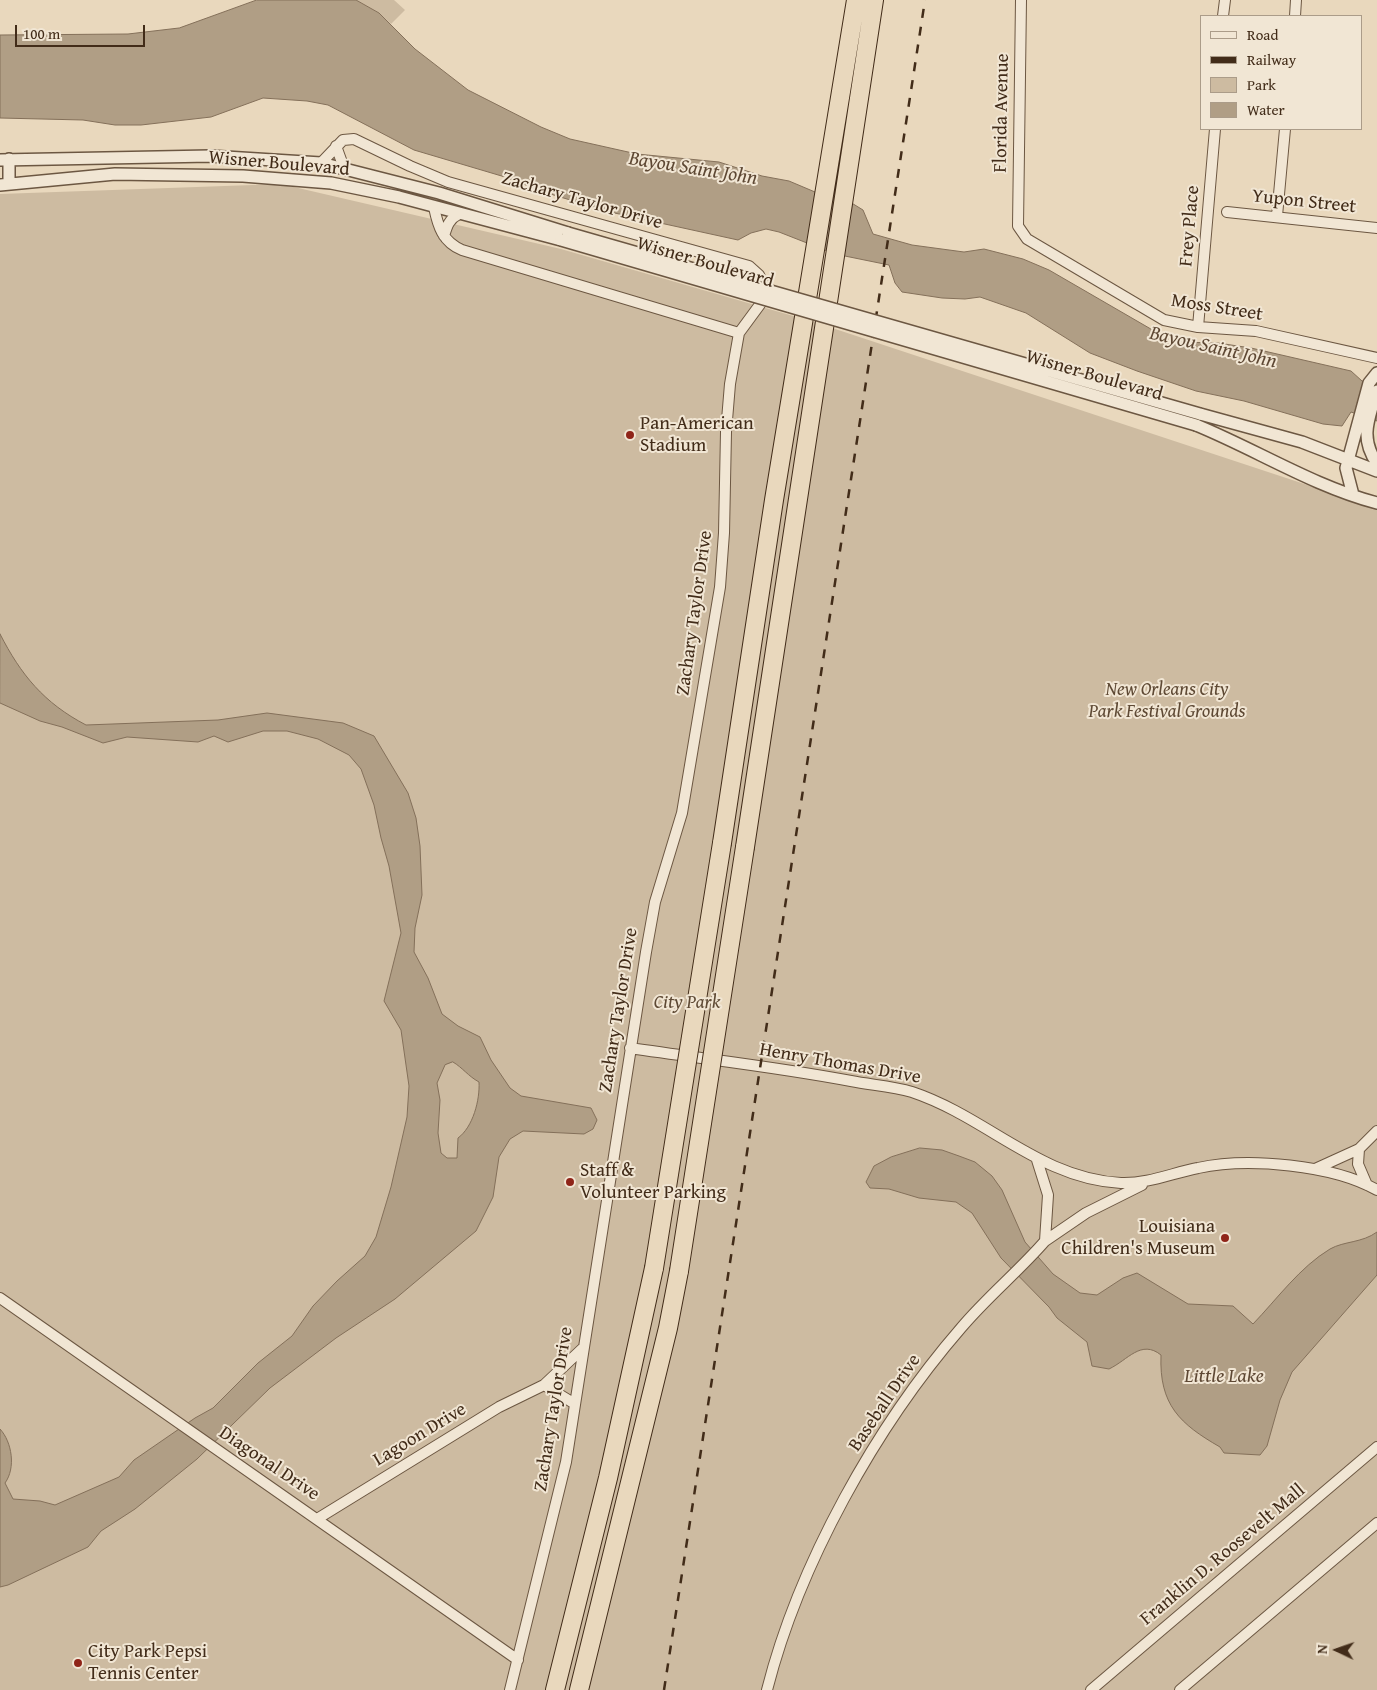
<!DOCTYPE html>
<html>
<head>
<meta charset="utf-8">
<style>
	body { margin:0 }
	#map { position:relative; width:1377px; height:1690px; overflow:hidden; background:#e9d8bd; font-family:"Gentium Book Plus",serif }
	canvas { display:block }
	.legend { position:absolute; left:1200px; top:15px; width:162px; height:115px; box-sizing:border-box; background:#f1e6d4; border:1px solid #ab9c89; margin:0; padding:6px 9px; list-style:none; font-size:15px; color:#422c19 }
	.legend li { display:flex; align-items:center; gap:10px; height:25px }
	.legend b { width:25px; border:1px solid #ab9c89 }
	.north { position:absolute; left:1312px; top:1625px; width:50px; height:50px; -webkit-text-stroke:4px #f1e6d4; paint-order:stroke; rotate:273deg; font-size:14px; font-weight:700; line-height:20px; text-align:center; color:#422c19 }
	.north::after { content:''; display:block; margin:auto; width:18px; height:22px; background:#422c19; clip-path:polygon(50% 0,100% 100%,50% 72%,0 100%) }
	.scale { position:absolute; left:15px; top:25px; width:130px; height:22px; box-sizing:border-box; border:2px solid #422c19; border-top:0; padding-left:6px; font-size:15px; line-height:18px; white-space:nowrap; color:#422c19; -webkit-text-stroke:4px #f1e6d4; paint-order:stroke }
</style>
</head>
<body>
<div id="map">
<canvas width="1377" height="1690"></canvas>
<ul class="legend">
<li><b style="height:6px;background:#f1e6d4"></b>Road</li>
<li><b style="height:6px;background:#422c19"></b>Railway</li>
<li><b style="height:14px;background:#cdbba1"></b>Park</li>
<li><b style="height:14px;background:#b09e85"></b>Water</li>
</ul>
<div class="north">N</div>
<div class="scale">100 m</div>
</div>
<script>
const ctx = document.querySelector('canvas').getContext('2d');
ctx.lineJoin = 'round';
function paint(path, color) { ctx.fillStyle = color; ctx.fill(path, 'evenodd'); }
function stroke(path, color, width, dash) { ctx.strokeStyle = color; ctx.lineWidth = width; ctx.lineCap = dash ? 'butt' : 'round'; ctx.setLineDash(dash || []); ctx.stroke(path); }
function drawText(font, color, halo, rows, align = 'center') {
  ctx.font = font + ' "Gentium Book Plus",serif'; ctx.lineWidth = 4; ctx.setLineDash([]); ctx.textBaseline = 'middle'; ctx.strokeStyle = halo; ctx.fillStyle = color; for (const [text, x, y, turn = 0] of rows) {
    ctx.save(); ctx.translate(x, y); ctx.rotate((+turn || 0) * Math.PI / 180); ctx.textAlign = isNaN(turn) ? turn : align; if (halo) ctx.strokeText(text, 0, 0); ctx.fillText(text, 0, 0); ctx.restore();
  }
}
paint(new Path2D(`
	M356 0H394L405 10 391 24 379 13Z
	M281 184 561 249 814 322 1377 508V1690H0V194Z`), '#cdbba1');
const water = new Path2D(`
	M257 0H356L379 13 415 49 468 90 541 127 570 139 637 154 719 162 762 176 789 181 815 192 850 202 863 210 873 234 912 245 964 252 984 249 1023 259 1049 270 1156 332 1179 342 1218 343 1251 348 1351 371 1362 381 1377 385V421L1351 412 1342 426 1323 424 1244 401 1196 391 1137 371 1090 353 1026 313 980 297 965 299 942 298 902 292 895 283 889 265 835 254 779 232 766 229 751 233 738 240 610 212 547 193 505 177 414 150 328 105 307 101 263 98 211 117 141 125H115L83 120 0 118V35L128 34 179 28Z
	M0 634C21 675 44 703 86 725L218 720 267 713 343 723 374 736 408 793 416 818 420 846 422 895 415 928 414 952 428 978 442 1014 458 1026 480 1037 491 1060 510 1088 521 1096 591 1108 597 1120 593 1129 584 1134 523 1131 510 1139 499 1157 493 1197 476 1231 395 1299 336 1338 270 1388 197 1459 135 1509 101 1531 88 1547 8 1585 0 1587V1429C12 1442 16 1468 5 1483L13 1499 40 1501 55 1505 119 1477 134 1460 195 1418 213 1408 258 1363 292 1336 313 1306 337 1281 365 1256 376 1237 391 1187 407 1117 409 1086 401 1030 384 1001 401 933 389 866 381 838 374 805 361 769 349 755 318 739 287 731H263L228 742 214 736 198 742 127 737 103 743 62 727 40 721 0 703ZM453 1062C463 1068 468 1076 479 1082 480 1100 473 1127 458 1138L457 1158H447L441 1153 438 1133 440 1100 437 1083 445 1065Z
	M920 1148 942 1150 959 1156 975 1162 992 1176 1002 1190 1025 1242 1053 1274 1080 1293 1097 1295 1123 1278 1137 1273 1188 1304 1233 1306 1253 1324C1277 1299 1300 1267 1330 1249 1344 1241 1362 1243 1377 1232V1275L1292 1372 1280 1400 1267 1446 1260 1455 1224 1453 1220 1447C1180 1424 1159 1405 1161 1355 1141 1339 1128 1360 1109 1369L1092 1366 1087 1342 1057 1318 1049 1307 1001 1258 972 1213 956 1202 919 1198 889 1189 870 1188 866 1182 874 1166 891 1157Z`);
paint(water, '#b09e85');
stroke(water, '#84705a', 1);
const minor = new Path2D(`
	M1021 0 1018 226 1027 239 1164 320 1198 327 1256 331 1377 358
	M1223 16 1225 0
	M1295 16 1296 0
	M336 146 344 168
	M321 163 343 140 354 139 410 166 448 182 749 266 759 275 765 287 764 299 739 333 730 384 726 432 724 533 720 587 682 813 655 902 646 952 566 1462 510 1690
	M434 207C438 227 443 242 462 250L739 333
	M1227 212 1377 228
	M1277 216 1285 129
	M444 236C447 226 449 219 459 214
	M1198 327 1215 129
	M630 1048C704 1059 778 1067 851 1081 871 1085 892 1086 912 1092 987 1117 1040 1179 1121 1183 1148 1184 1172 1173 1198 1168 1248 1157 1333 1165 1377 1190
	M1359 1149 1358 1164 1367 1185
	M1315 1169 1359 1149 1377 1131
	M1045 1241 1086 1213 1142 1185
	M0 1298 518 1660
	M544 1385 575 1404
	M317 1519 499 1407 544 1385 582 1349
	M767 1690C799 1564 876 1426 961 1328 987 1297 1019 1271 1045 1241L1048 1195 1037 1160
	M1091 1690 1377 1447
	M1180 1690 1377 1523`);
const tertiary = new Path2D(`
	M0 160 210 156 321 163 439 193 568 233
	M9 184V159
	M0 185 115 174 243 176 331 183 399 197 561 240
	M1377 391C1369 418 1359 438 1377 463
	M1200 414 1302 442 1377 471
	M1196 425C1257 450 1313 486 1377 503
	M1353 495 1346 468 1369 383 1377 373`);
const motorway = new Path2D(`
	M722 843 774 500 856 0
	M745 847 874 0
	M555 1690 608 1478 654 1268
	M579 1690 668 1328 679 1271`);
stroke(minor, '#6c5742', 12);
stroke(tertiary, '#6c5742', 14);
stroke(motorway, '#422c19', 20);
stroke(minor, '#f1e6d4', 10);
stroke(tertiary, '#f1e6d4', 11);
stroke(motorway, '#e9d8bd', 18);
stroke(new Path2D(`
	M664 1690 925 0`), '#422c19', 2.5, [9, 9]);
const tertiaryBridge = new Path2D(`
	M568 233 1200 414
	M561 240 1196 425`);
const motorwayBridge = new Path2D(`
	M654 1268 722 843
	M679 1271 745 847`);
stroke(tertiaryBridge, '#6c5742', 14, []);
stroke(motorwayBridge, '#422c19', 20, []);
stroke(tertiaryBridge, '#f1e6d4', 11);
stroke(motorwayBridge, '#e9d8bd', 18);
for (const [x, y, r, color] of [
	[630,435,5,"#8f2418"],
	[570,1182,5,"#8f2418"],
	[1225,1238,5,"#8f2418"],
	[78,1663,5,"#8f2418"]
]) { const dot = new Path2D(); dot.arc(x, y, r, 0, 2 * Math.PI); ctx.fillStyle = color; ctx.fill(dot); stroke(dot, '#f1e6d4', 2); }
drawText('19px', '#422c19', '#f1e6d4', [
	["Florida Avenue",1002,113,-89],
	["Wisner Boulevard",279,164,5],
	["Zachary Taylor Drive",582,201,16],
	["Yupon Street",1304,202,6],
	["Frey Place",1190,226,-85],
	["Wisner Boulevard",705,263,16],
	["Moss Street",1217,308,9],
	["Wisner Boulevard",1094,376,16],
	["Zachary Taylor Drive",695,613,-82],
	["Zachary Taylor Drive",619,1010,-81],
	["Henry Thomas Drive",840,1064,10],
	["Baseball Drive",885,1403,-56],
	["Zachary Taylor Drive",554,1409,-81],
	["Lagoon Drive",420,1435,-31],
	["Diagonal Drive",269,1464,34],
	["Franklin D. Roosevelt Mall",1223,1555,-40]
]);
drawText('19px', '#422c19', '#f1e6d4', [
	["Pan-American",640,424],
	["Stadium",640,446],
	["Staff &",580,1171],
	["Volunteer Parking",580,1193],
	["Louisiana",1215,1227,"right"],
	["Children's Museum",1215,1249,"right"],
	["City Park Pepsi",88,1652],
	["Tennis Center",88,1674]
], 'left');
drawText('italic 19px', '#5e4934', '#f1e6d4', [
	["New Orleans City",1167,690],
	["Park Festival Grounds",1167,712],
	["City Park",687,1003]
]);
drawText('italic 20px', '#5e4834', '#f1e6d4', [
	["Bayou Saint John",693,169,9],
	["Bayou Saint John",1213,348,13],
	["Little Lake",1224,1377]
]);
</script>
</body>
</html>
